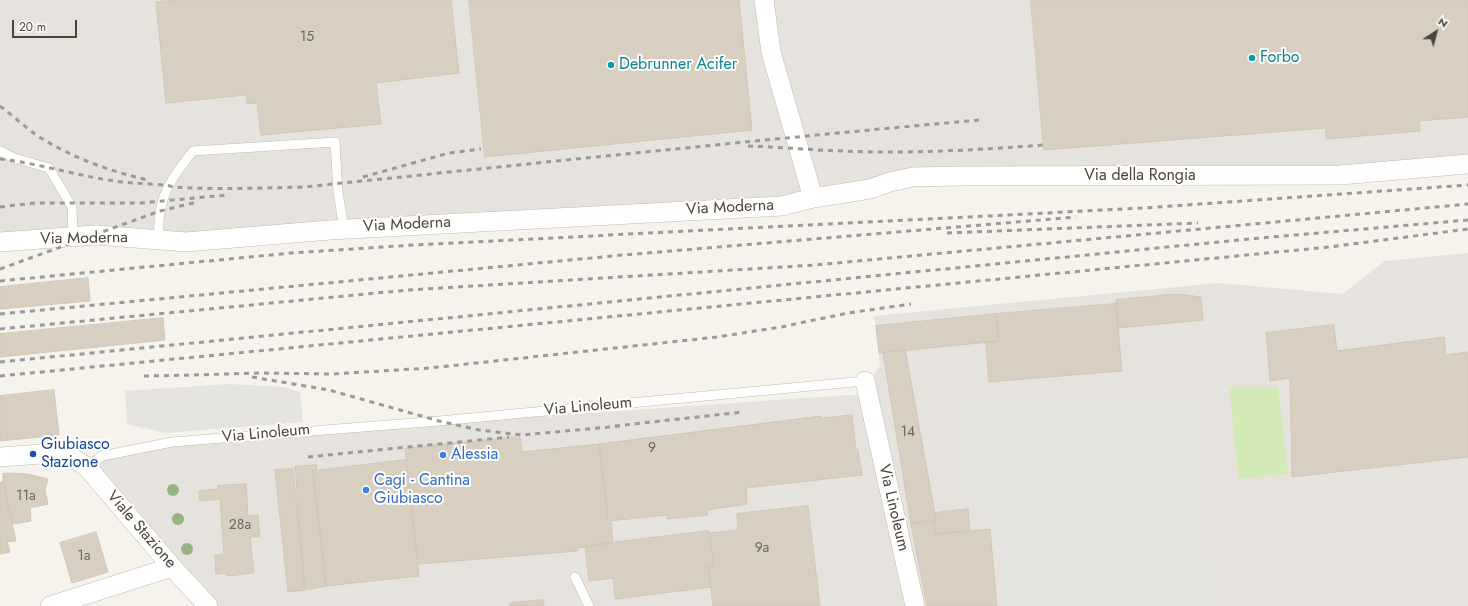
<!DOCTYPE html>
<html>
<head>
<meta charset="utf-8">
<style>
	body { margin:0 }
	#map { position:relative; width:1468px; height:606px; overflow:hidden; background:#f6f3ec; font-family:Jost,sans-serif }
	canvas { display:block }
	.north { position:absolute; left:1416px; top:12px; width:40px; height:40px; -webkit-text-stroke:3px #fff; paint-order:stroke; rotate:36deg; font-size:11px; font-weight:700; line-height:16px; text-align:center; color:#4b4439 }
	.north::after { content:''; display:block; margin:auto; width:14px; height:18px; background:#4b4439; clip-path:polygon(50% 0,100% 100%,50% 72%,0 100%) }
	.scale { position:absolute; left:12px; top:20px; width:65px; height:18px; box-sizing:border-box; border:2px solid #4b4439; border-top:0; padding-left:5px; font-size:12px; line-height:14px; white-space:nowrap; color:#4b4439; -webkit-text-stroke:3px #fff; paint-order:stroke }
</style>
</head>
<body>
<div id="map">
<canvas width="1468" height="606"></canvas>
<div class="north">N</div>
<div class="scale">20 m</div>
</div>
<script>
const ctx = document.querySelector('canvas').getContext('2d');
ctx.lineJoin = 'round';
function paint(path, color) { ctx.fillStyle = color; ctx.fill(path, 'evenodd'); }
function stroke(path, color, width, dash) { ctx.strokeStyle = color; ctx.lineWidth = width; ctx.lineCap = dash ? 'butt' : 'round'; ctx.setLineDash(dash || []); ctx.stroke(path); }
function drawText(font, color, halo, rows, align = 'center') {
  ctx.font = font + ' Jost,sans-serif'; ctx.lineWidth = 4; ctx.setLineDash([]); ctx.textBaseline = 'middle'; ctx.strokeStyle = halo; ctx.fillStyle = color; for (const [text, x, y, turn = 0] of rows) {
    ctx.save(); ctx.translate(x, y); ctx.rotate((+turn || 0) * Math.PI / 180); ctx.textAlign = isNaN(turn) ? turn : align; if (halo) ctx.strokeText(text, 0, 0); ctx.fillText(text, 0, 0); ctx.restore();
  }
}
paint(new Path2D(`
	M0 0H1468V164L961 176 782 206 0 242Z
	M1468 253V606H208L87 467 102 456 172 442 863 394 880 365 874 316 1218 283 1342 294 1385 261Z`), '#e6e2dd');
paint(new Path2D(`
	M1229 387H1278L1288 474 1239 479Z`), '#d2eab5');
paint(new Path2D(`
	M229 384 283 387 300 392 303 422 165 433 127 424 125 391Z
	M1204 388 1215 606H1011L992 527 950 489 947 400Z
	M1468 488V496L1259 519V511Z`), '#e5e3e0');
const building = new Path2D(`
	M181 0H451L459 73 376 83 381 124 261 135 257 103 247 104 246 95 166 103 156 2Z
	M469 0H739L752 130 485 157Z
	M1031 0H1468V117L1419 121 1420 131 1326 139V128L1044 150Z
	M88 278 90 301 0 309V287Z
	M1177 294 1201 297 1203 320 1118 328 1116 300Z
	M1116 304 1122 371 989 382 986 343 999 341 996 314Z
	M996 314 999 341 879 353 876 326Z
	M163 318 165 340 0 357V334Z
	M1334 325 1337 351 1444 337 1446 355 1468 352V457L1292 477 1290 378 1270 381 1266 333Z
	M905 349 936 520 911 524 883 353Z
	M54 390 59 435 0 441V396Z
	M852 415 856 450 858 449 862 475 746 488 747 504 707 510 708 515 667 519V515L608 521 599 444 821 416 822 418Z
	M520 437 522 452 599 444 608 521H611L613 543 577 548 578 551 418 564 405 449Z
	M406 460 419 576 326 586 313 471Z
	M316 465 317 470 313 471 326 586 305 590 295 467Z
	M293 469 305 590 288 592 275 470Z
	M9 473 28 474 48 479 45 490 48 504 30 508 31 521 13 524 3 482V474Z
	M3 482 16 541 7 542 10 552 0 554V483Z
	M246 484 248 516 258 515 260 537H250L254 573 227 576V573L216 574 215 555 224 554 220 499 200 501 199 491 219 489 218 486Z
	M808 506 820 606H713L708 567 714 566 709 533 738 530 737 514Z
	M968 509 970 531 936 534 933 520H936L935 513Z
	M933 520 936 534 990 529 997 606H927L911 524Z
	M709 531 714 566 708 567 711 587 615 599 613 578 589 581 585 546Z
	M96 532 108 572 72 583 60 543Z
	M543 600 544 606H510V603Z`);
paint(building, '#d8cfc1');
stroke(building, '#d3c7b4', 1);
const service = new Path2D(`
	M0 151 14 158 49 168 72 207 73 237
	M159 239C156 199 170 180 193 151L335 142 338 192 344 229
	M87 467 102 456 172 442 439 421 865 381
	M575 577 589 606`);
const minor = new Path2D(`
	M764 0 771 52 813 198
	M0 242 96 235 186 242 330 230 782 206 813 198 870 189 890 182 913 177 961 176 1341 175 1468 164
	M865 381 915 606
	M0 457 56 453 71 457 87 467 172 567 208 606
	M50 606 172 567`);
stroke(service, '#c2bbae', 10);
stroke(minor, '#c2bbae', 20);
stroke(service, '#fff', 9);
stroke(minor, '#fff', 19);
stroke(new Path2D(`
	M0 106C12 115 24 126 36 135 71 157 108 171 148 180
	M748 146C779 147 811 150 842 151 909 154 977 150 1043 145
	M0 159C45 164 89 180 134 183 142 184 168 184 173 187 217 190 260 188 304 187 529 164 754 140 979 120
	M363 177 449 153 481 149
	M0 207 35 203H141L227 195
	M947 233 1198 223
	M0 269 160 211 197 202
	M0 281 291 253 413 245 1144 208 1468 185
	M0 314 623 255 1076 217
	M0 329 408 290 815 265 1468 204
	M0 362 1249 239 1468 220
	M194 375 258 373 332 374 430 368 717 337 781 327 848 313 911 304
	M0 376 1329 247 1468 229
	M144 376 198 375
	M252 377 329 390 439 421 479 430 522 435 620 426
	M615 426 743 412
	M308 457 509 437`), '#9a9a9a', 3, [5, 5]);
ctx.fillStyle = '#97b381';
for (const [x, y] of [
	[173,490],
	[178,519],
	[187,549]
]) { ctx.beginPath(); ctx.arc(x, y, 6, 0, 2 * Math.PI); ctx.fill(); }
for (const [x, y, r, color] of [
	[1252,58,4,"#0f9aa8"],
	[611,65,4,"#0f9aa8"],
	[33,454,4,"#1a4fb4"],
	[443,455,4,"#3f7fe0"],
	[366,490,4,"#3f7fe0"]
]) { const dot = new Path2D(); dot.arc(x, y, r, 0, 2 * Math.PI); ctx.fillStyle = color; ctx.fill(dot); stroke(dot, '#fff', 1.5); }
drawText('14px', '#6e675b', null, [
	["15",307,38],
	["14",908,433],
	["9",652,449],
	["11a",26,497],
	["28a",240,526],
	["9a",762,549],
	["1a",84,557]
]);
drawText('16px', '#0d838f', '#fff', [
	["Forbo",1260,58],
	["Debrunner Acifer",619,65]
], 'left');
drawText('16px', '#4b4439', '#fff', [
	["Via della Rongia",1140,176],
	["Via Moderna",730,208,-3],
	["Via Moderna",407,225,-3],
	["Via Moderna",84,239,-1],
	["Via Linoleum",588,407,-5],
	["Via Linoleum",266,434,-5],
	["Via Linoleum",893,508,77],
	["Viale Stazione",141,530,49]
]);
drawText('16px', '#164399', '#fff', [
	["Giubiasco",41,445],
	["Stazione",41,463]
], 'left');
drawText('16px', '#366cbe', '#fff', [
	["Alessia",451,455],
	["Cagi - Cantina",374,481],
	["Giubiasco",374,499]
], 'left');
</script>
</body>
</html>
